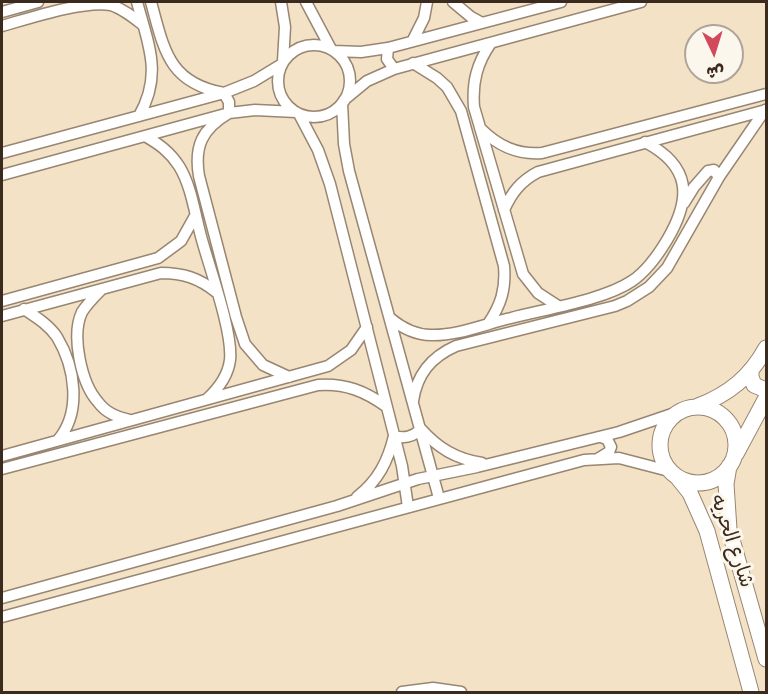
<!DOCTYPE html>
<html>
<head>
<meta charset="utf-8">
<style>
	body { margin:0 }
	#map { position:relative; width:768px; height:694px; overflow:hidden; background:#f4e2c7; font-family:Dekko,"Playpen Sans Arabic",sans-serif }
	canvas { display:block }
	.frame { position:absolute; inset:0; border:3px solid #3b2a1e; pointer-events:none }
	.north { position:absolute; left:684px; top:24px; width:60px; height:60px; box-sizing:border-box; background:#fbf7ec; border:2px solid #aea59a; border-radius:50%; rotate:176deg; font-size:16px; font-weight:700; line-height:24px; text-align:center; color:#3b2a1e }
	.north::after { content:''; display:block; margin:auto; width:21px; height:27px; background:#d1495b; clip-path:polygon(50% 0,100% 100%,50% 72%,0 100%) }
</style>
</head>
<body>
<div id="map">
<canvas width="768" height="694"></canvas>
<div class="frame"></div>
<div class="north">ش</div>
</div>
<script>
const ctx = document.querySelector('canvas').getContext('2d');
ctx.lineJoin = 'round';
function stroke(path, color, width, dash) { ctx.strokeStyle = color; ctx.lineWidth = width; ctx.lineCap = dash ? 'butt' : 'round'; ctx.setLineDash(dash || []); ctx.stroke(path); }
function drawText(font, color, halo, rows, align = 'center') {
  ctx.font = font + ' Dekko,"Playpen Sans Arabic",sans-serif'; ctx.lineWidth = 6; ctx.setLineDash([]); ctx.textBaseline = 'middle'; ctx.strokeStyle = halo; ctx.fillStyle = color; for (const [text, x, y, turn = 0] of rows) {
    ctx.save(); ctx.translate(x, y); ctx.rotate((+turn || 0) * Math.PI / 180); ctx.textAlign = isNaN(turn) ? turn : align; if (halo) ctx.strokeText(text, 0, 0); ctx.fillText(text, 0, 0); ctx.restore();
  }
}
const street = new Path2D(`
	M137 2C148 44 163 74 139 116
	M151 2C164 49 168 83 224 93L229 102V113C202 129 194 146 199 176L236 317 245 344 263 365 289 377
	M281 2 285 27 283 61
	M306 2 331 49
	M453 2 471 17 482 23
	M2 12 38 2
	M2 26C30 18 84 0 111 5 123 9 133 17 143 25
	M413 40 424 18 427 2
	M491 43C477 63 472 82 474 107L523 274 538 293 558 306
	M278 81a36 36 0 1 1 72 0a36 36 0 1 1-72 0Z
	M388 48 387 59 394 69
	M334 51 361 52 388 48 561 2
	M413 63 437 78 447 87 461 111 504 266C506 289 501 305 488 324
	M344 100 367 81 394 69 641 2
	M342 103 344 144 349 171 439 498
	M299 114 318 150 330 184 402 466 408 507
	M480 128C498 146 517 155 542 153L766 94
	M145 136C159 144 170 152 179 166 192 187 195 216 202 240 210 269 233 333 230 360 228 376 219 388 207 399
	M2 153 224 93 254 81 282 64
	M2 175 229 113 255 110 296 112
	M684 203 694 187 708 171 714 170 719 177
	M504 210C512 192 521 181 538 172L766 110
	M101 290C94 297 87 304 82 312 71 335 81 383 98 402 106 413 117 417 130 420
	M2 301 158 258 181 241 195 216
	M24 309C36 317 49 325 57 337 75 367 82 412 58 440
	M2 316 161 273C183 273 199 278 216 292
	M390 318C402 328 415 335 431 335 457 336 485 324 511 318 545 309 604 300 632 281 647 271 658 255 667 240 692 198 691 166 645 142
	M413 401C417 374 431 357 456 346L615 306 627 301 649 287 667 268 719 177 765 110
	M2 456 328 366 351 350 367 327
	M599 458 609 452 611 447 607 439 601 437
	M2 469 318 385C345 383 365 391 387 407
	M357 497C378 481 388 461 394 436 405 439 413 437 421 429 438 448 456 459 482 463
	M2 598 337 506 418 479 477 467 619 432 678 412
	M2 617 584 460 619 458 669 471
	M402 692 433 688 461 692`);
const secondary = new Path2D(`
	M751 372V377L754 385 766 390
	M698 406C729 394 750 377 766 348
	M660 445a38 38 0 1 1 76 0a38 38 0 1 1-76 0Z
	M736 454 766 398
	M729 466 726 484 729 529 766 659
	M678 478 690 493 707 531 751 692`);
stroke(street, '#988672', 13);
stroke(secondary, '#988672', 17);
stroke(street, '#fff', 10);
stroke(secondary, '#fff', 15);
drawText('20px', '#3b2a1e', '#fbf7ec', [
	["شارع الحريه",729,542,71]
]);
</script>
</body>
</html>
